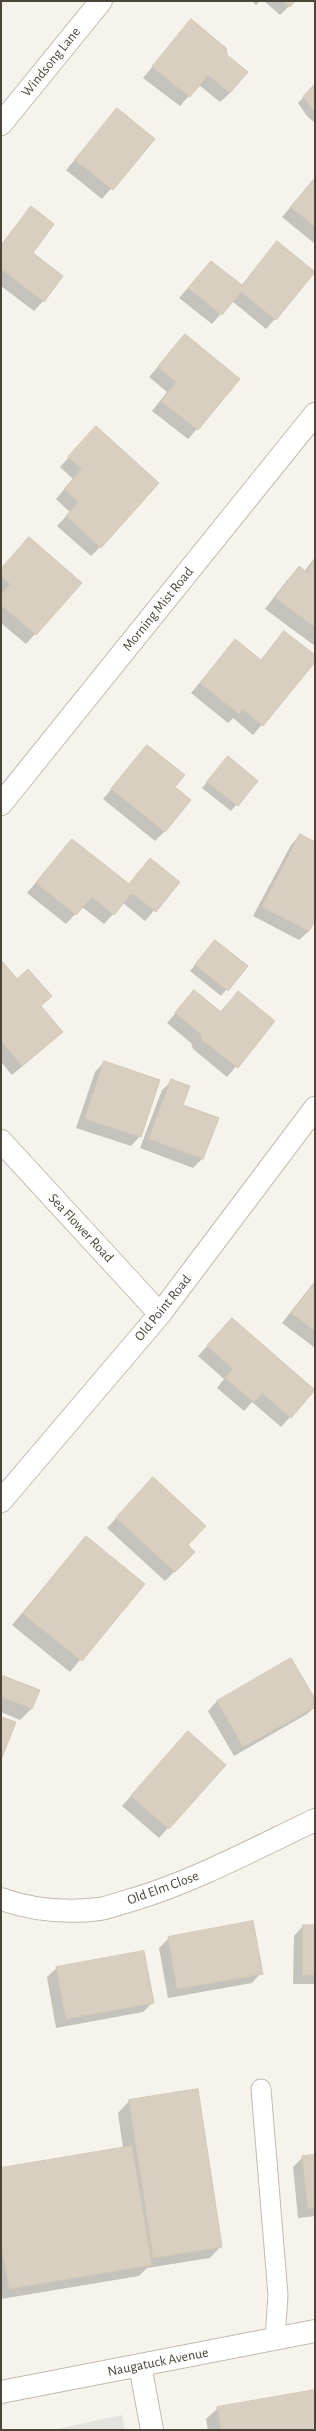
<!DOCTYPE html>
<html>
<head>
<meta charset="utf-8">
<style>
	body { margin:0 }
	#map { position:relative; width:316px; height:2431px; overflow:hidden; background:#f6f3ec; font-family:"Alegreya Sans",sans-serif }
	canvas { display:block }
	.frame { position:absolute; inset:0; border:2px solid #4b4439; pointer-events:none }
</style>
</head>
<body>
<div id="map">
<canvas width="316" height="2431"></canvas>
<div class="frame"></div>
</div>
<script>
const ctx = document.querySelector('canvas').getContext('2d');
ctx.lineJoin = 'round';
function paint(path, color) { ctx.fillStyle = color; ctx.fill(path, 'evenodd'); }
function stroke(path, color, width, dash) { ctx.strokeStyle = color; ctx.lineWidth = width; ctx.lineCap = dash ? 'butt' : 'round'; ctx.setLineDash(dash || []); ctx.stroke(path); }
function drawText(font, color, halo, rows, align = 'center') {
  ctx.font = font + ' "Alegreya Sans",sans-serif'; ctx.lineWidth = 3.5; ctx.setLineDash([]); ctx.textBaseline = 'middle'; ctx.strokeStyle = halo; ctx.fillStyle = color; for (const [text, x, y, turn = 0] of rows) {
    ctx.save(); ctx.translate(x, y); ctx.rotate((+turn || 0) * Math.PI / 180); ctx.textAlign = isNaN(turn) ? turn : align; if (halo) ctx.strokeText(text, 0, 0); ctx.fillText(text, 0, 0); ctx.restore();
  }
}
paint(new Path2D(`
	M122 2415 125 2430H52Z`), '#e5e3e0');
paint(new Path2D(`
	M252 1H260L256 5Z
	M264 1H294L280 15Z
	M191 21 230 93 220 102 199 85 180 106 143 78Z
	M315 85V123L307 116 298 103Z
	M117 110 153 139 102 199 66 170Z
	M315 178V244L282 217Z
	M31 208V254L43 301 34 311 1 286V245Z
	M277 243 275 319 266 329 232 301 212 324 179 298 211 262 241 286Z
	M185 335 197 429 188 439 152 411 167 392 149 377Z
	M87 437 100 547 91 556 57 526 70 512 56 499 73 479 60 467Z
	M29 538 81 583 26 644 1 623V569Z
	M315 557V646L265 609 288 579 299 568 304 572Z
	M285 632 315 656V661L253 735 233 718 228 723 191 693 235 641 260 661Z
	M147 746 174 787 165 831 155 841 103 799Z
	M222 764 257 781 231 811 202 788Z
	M300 835 315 843V918L309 931 299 940 253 916 291 845Z
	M72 840 128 885 150 859 179 882 145 921 123 903 104 924 82 907 66 924 27 893Z
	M215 941 246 966 221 996 190 971Z
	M1 961 17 980 51 996 40 1007 52 1041 12 1075 1 1062Z
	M194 992 220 1012 238 993 274 1022 227 1077 193 1049 191 1043 167 1023Z
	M104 1062 140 1136 131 1146 76 1128 95 1072Z
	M172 1081 203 1158 193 1168 140 1148 162 1090Z
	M315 1281V1348L282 1323Z
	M232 1319 290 1417 281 1427 252 1402 244 1411 217 1388 224 1379 198 1356Z
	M144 1488 194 1552 165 1581 107 1528Z
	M86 1537 143 1584 70 1672 12 1625Z
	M1 1676 31 1709 20 1720 1 1712Z
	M217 1701H315V1707L307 1714 234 1756 208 1711Z
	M188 1733 224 1765 159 1838 122 1806Z
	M303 1926H315V1984H293L294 1936Z
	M169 1938 261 1973 252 1983 168 1998 159 1948Z
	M57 1968 153 2002 143 2012 56 2028 47 1977Z
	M129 2101 221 2246 210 2258 147 2268 139 2276 1 2299V2169L123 2148 118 2113Z
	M315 2156V2216L298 2218 293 2167 303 2157Z
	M315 2391V2430H208L206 2419 218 2408Z`), '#0003');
const building = new Path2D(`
	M284 1H295L290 7Z
	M191 19 226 48 227 55 248 72 230 93 208 75 190 97 152 67Z
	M315 84V112L303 97Z
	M117 108 155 139 113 190 75 160Z
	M315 178V227L291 207Z
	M31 206 54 224 33 253 63 276 44 302 1 269V246Z
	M277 241 315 272 276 320 241 292 222 315 188 288 211 261 242 285Z
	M185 334 240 379 198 430 161 401 176 382 158 367Z
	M96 426 159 483 101 548 66 516 78 502 64 489 82 469 68 457Z
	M29 537 82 583 36 635 1 605V595L10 584 1 576V569Z
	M315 559V627L275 598 299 566 306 572Z
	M284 631 315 655V662L263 726 242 709 239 714 200 683 235 639 261 660Z
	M147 745 185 775 175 787 191 800 165 832 111 789Z
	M228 756 258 781 238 806 207 782Z
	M300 834 315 842V921L309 931 262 907Z
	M72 839 129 884 150 858 180 882 156 912 132 893 114 915 92 897 76 915 36 883Z
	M215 940 248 966 228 991 195 965Z
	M1 960 17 979 28 969 52 996 41 1006 63 1032 22 1066 1 1041Z
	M194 990 221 1012 238 991 275 1021 238 1068 202 1040 201 1034 175 1013Z
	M104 1061 160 1080 141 1137 85 1119Z
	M171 1079 190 1086 183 1105 219 1118 203 1159 149 1139Z
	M315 1282V1331L291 1313Z
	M232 1318 315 1390 291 1418 262 1393 254 1402 225 1378 233 1369 207 1346Z
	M153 1477 206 1526 188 1545 195 1552 175 1572 116 1518Z
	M86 1536 145 1584 82 1661 23 1614Z
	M291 1658 315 1699V1707L243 1747 217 1701Z
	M1 1675 40 1690 32 1709 2 1697 1 1699Z
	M1 1717 16 1722 1 1760Z
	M188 1731 226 1765 169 1829 131 1796Z
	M253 1921 263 1974 177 1989 168 1937Z
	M303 1925H315V1975H303Z
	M144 1951 154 2003 66 2019 56 1967Z
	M198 2089 222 2247 153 2258 129 2100Z
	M132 2146 152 2265 9 2289 1 2243V2168Z
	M315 2155V2208L308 2209 302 2156Z
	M315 2390V2430H221L217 2407Z`);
paint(building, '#d8cfc1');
stroke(building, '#d3c7b4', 1);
const service = new Path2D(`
	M261 2089 278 2295 275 2339`);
const minor = new Path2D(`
	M1 124 101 1
	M1 804 315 414
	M1 1141 160 1314
	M1 1501 160 1314 315 1108
	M1 1899C32 1910 67 1913 100 1909 111 1907 123 1902 135 1899 197 1880 256 1848 315 1820
	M140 2365 152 2430`);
const tertiary = new Path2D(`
	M1 2392 315 2331`);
stroke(service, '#c2bbae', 21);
stroke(minor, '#c2bbae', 24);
stroke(tertiary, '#c2bbae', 24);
stroke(service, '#fff', 19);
stroke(minor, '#fff', 22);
stroke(tertiary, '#fff', 22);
drawText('14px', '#4b4439', '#fff', [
	["Windsong Lane",51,62,-51],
	["Morning Mist Road",158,609,-51],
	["Sea Flower Road",81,1228,47],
	["Old Point Road",163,1308,-51],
	["Old Elm Close",163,1888,-20],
	["Naugatuck Avenue",158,2362,-11]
]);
</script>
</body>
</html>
